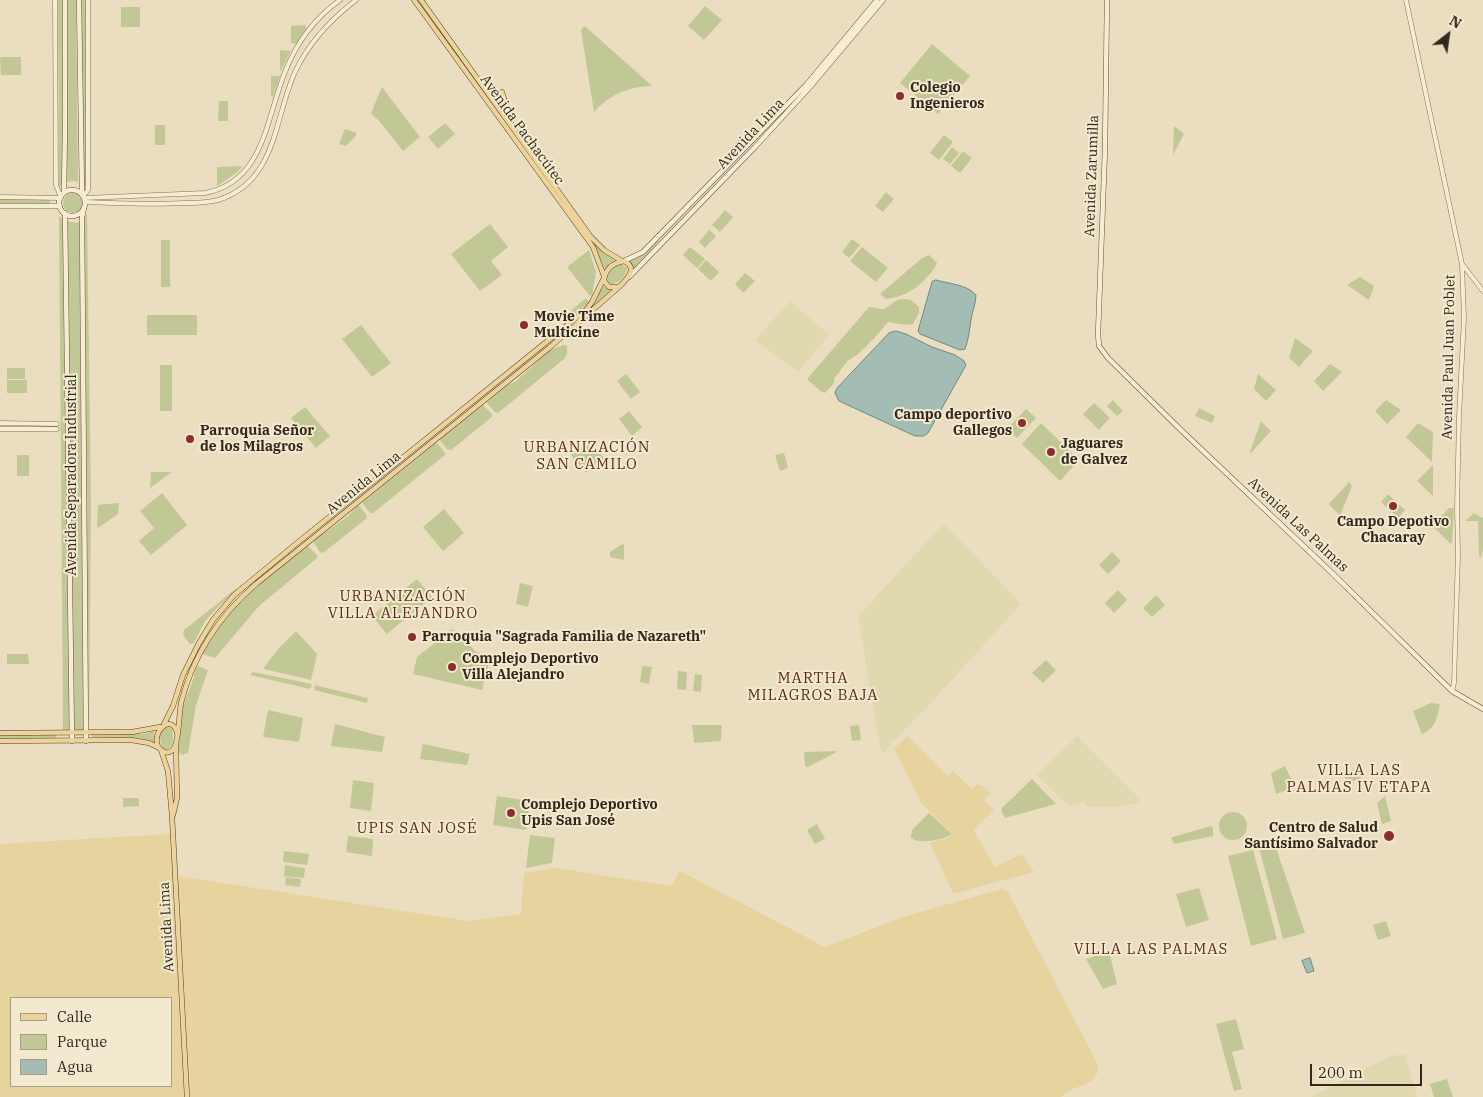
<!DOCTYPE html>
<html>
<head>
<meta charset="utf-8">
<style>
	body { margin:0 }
	#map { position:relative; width:1483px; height:1097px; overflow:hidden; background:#ebdec0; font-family:"IBM Plex Serif",serif }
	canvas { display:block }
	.legend { position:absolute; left:10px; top:997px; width:162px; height:90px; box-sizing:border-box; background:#f3e9cf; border:1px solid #a69c88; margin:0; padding:6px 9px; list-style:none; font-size:15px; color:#33281d }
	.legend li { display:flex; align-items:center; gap:10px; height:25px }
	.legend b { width:25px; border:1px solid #a69c88 }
	.north { position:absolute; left:1423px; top:10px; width:50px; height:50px; -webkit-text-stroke:4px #f3e9cf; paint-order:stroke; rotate:30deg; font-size:14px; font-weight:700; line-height:20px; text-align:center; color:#33281d }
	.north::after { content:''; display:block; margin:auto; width:18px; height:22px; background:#33281d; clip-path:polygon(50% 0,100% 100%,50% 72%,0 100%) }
	.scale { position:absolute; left:1310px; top:1064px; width:112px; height:22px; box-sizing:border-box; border:2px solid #33281d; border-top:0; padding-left:6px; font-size:15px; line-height:18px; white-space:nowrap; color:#33281d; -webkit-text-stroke:4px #f3e9cf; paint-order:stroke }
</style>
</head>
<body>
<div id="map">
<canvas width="1483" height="1097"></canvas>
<ul class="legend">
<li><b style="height:6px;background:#edd399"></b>Calle</li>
<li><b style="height:14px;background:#c2c895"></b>Parque</li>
<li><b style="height:14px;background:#a3bdb5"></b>Agua</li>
</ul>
<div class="north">N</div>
<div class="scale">200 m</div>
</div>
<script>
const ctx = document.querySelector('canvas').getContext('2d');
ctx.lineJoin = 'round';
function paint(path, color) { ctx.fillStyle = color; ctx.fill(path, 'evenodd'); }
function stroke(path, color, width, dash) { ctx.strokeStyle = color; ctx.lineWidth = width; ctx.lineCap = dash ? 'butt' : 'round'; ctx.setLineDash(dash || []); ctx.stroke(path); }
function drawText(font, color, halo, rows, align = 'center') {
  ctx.font = font + ' "IBM Plex Serif",serif'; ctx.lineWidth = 4; ctx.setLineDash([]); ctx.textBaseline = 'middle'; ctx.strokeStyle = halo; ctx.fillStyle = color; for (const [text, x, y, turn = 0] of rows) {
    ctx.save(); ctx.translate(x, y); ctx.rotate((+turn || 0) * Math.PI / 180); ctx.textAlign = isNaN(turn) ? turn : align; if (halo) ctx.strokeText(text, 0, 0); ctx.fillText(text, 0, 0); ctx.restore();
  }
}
paint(new Path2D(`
	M790 301 829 335 798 372 755 340Z
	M944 523 1021 604 918 717 915 716V719L894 741 891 740 890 742 891 745 883 753 881 752 867 671 859 618 860 614Z
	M1077 736 1141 800 1136 803 1118 807 1087 806 1085 802 1069 806 1037 775Z
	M1405 1054 1417 1097H1311L1391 1056Z`), '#e0d8ae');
paint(new Path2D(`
	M58 0H62L63 183 59 187Z
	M66 0H76L78 182 74 181 67 182Z
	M82 0H86V186L82 184Z
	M705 6 722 20 704 40 688 26Z
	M121 7H140V27H121Z
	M304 25 307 27V29L296 44 291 43V26Z
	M584 26 586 27 652 86C629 86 609 95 594 112L581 30Z
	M932 44 970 76 938 114 900 83Z
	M280 50 291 51 281 71 280 70Z
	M0 57H21V75H1Z
	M271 76H280L273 97 271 96Z
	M382 87 420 137 403 151 380 122 371 113Z
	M219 101H228V121H218Z
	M445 123 455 134 438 149 428 137Z
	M155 125H165V145H155Z
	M1174 126 1184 134 1173 155Z
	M345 129 357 133 354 138 346 146 339 144Z
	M944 135 953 142 939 160 930 153Z
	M952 147 959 153 950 164 943 159Z
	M963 151 972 158 960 173 951 166Z
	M243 166 235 174 217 186V167Z
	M886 192 894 199 883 212 875 206Z
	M63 203a10 10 0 1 1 20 0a10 10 0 1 1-20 0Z
	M50 198V204L0 205V199Z
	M725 210 733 217 720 232 712 225Z
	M87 214 91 502 89 722 87 713 83 219Z
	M59 216 63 218 70 730H63Z
	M67 221 76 223 80 221 84 731H73Z
	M490 224 508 247 491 261 502 275 480 291 451 254Z
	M709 230 716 236 705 248 699 242Z
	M852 239 860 245 849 258 842 252Z
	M161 240H170V287H161Z
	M657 240 659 241 633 269 629 261 642 255Z
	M592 241 598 248 616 259 605 269 596 249 591 242Z
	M690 247 705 259 697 268 683 255Z
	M862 247 888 268 876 282 850 261Z
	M589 250 596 272 592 296 589 295 567 267Z
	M929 255 937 263 936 266C923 284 910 296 886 299L880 294 922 258Z
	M706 260 719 272 711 281 698 269Z
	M622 264 627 268C626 276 619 284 610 284L607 280C609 272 613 266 622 264Z
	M745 273 755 281 743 293 735 284Z
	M1360 277 1374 286 1369 300 1347 285Z
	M602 286 612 290 586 313 594 303Z
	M586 298 589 302 572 317 568 313Z
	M906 299 911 300 919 307V313L913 324C904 326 896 323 888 322 879 333 869 344 858 354 855 357 849 359 846 363 841 368 839 374 834 378V383L825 393 820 391 807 379 869 307C875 307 880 311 886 308 896 303 891 300 906 299Z
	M147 315H197V335H147Z
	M361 325 391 363 372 377 342 339Z
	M1295 338 1313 351 1299 367 1289 358Z
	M564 345 567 346V354L564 359 498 413 495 412 487 403 488 401 508 385 516 381 550 350Z
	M1330 364 1342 372 1323 391 1314 381Z
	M160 365H172V411H160Z
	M7 368H25V379H7Z
	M626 374 640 392 631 399 617 381Z
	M1258 374 1276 390 1266 401 1254 389Z
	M7 380H27V393H7Z
	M1113 400 1123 411 1117 416 1107 406Z
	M1386 400 1401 410 1387 424 1375 411Z
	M1094 403 1110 418 1099 430 1083 414Z
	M483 405 492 414V417L451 450 447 449 440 440 441 438Z
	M305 407 330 436 316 448 291 418Z
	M1199 408 1215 416 1212 423 1195 416Z
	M1026 409 1036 418 1017 438 1007 429Z
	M629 411 642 427 632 436 619 419Z
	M1261 421 1271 431 1251 453 1250 452Z
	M1041 423 1079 460 1060 481 1022 444Z
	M1418 423 1433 432 1432 462 1406 437Z
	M589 440 604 458 586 473 571 455Z
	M436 443 438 444 445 453V455L373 513H370L363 504V502Z
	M784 453 788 468 780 471 775 455Z
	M17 455H29V476H17Z
	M1433 465V496L1417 481Z
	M151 472H172L150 488Z
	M1349 482 1352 486 1340 516 1329 504Z
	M162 493 187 525 151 555 139 541 154 528 140 511Z
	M1388 494 1405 510 1398 518 1381 502Z
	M119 503 118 514 98 528 97 526 98 505Z
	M357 506H360L367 516V518L323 553 320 552 313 541 348 516Z
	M1449 508H1454L1452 543H1450L1432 526Z
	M444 509 464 533 443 551 423 527Z
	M1474 513 1483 518V548L1481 558 1479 557 1478 521H1465Z
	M622 544 624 545V560L610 557V552Z
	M308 546 317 555V558L259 606 215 658 202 654C215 620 253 590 280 568 289 560 298 552 308 546Z
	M1112 552 1121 561 1108 574 1099 565Z
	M417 579 432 597 387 634 372 616Z
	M520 583 533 586 528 607 516 604Z
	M237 588 238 590 222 603 205 621 194 643 190 644 183 635 184 630Z
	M1118 590 1127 600 1114 613 1105 603Z
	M1156 595 1165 605 1152 617 1143 608Z
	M452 629 455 632 458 631 475 651 490 659 482 690 413 674 417 657Z
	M295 632H297L317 654 311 680 263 669 278 649Z
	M7 654H28L29 664H7Z
	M1046 660 1056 670 1043 683 1032 673Z
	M198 666 208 670 196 705 188 753 182 755 178 751 183 706 194 677 195 668Z
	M642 666 652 667 649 684 640 682Z
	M678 671 687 672 686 690 677 689Z
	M253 672 312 684 310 689 250 675Z
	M695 674 702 675 701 692 693 691Z
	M315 685 368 698 367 703 314 690Z
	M1431 703 1440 704C1437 718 1436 728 1422 734L1413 711Z
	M268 710 303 718 299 742 263 737Z
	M335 724 385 737 382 752 331 746Z
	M692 725H722L721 741 694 743Z
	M859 725 861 740 852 741 850 726Z
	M168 726 172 729C174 737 174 746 166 750L162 748 160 739 162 730Z
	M154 731V743L139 738 92 737V734H144Z
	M0 735H55L57 736 55 738H0Z
	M423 744 470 754 467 765 420 759Z
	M804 752 836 751 837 752 808 767 805 766Z
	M1285 766 1295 787 1276 794 1271 773Z
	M1357 768 1361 778 1347 784 1343 773Z
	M1032 779 1056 804 1005 818 1001 810 1002 808Z
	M353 780 374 783 371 811 350 808Z
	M497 796 530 801 526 830 493 825Z
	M1385 796 1391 821 1382 824 1377 803Z
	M123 798H139V806L123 807Z
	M1219 826a14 14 0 1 1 28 0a14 14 0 1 1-28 0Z
	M929 813 952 834C944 840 923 843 914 840L911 837 912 830Z
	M817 824 825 839 815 844 807 830Z
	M1211 826 1213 828V836L1174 844 1171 838 1173 837Z
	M530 835 555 838 552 863 526 868Z
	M348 836 373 839 372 856 346 852Z
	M1273 839 1305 933 1283 939 1258 844Z
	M1253 850 1277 939 1251 946 1228 856Z
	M284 851 309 854 307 865 283 862Z
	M285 865 305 868 304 878 284 876Z
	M286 877 301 879 300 887 285 885Z
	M1199 888 1209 920 1186 927 1176 894Z
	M1386 921 1391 936 1378 940 1373 925Z
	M1109 951 1117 984 1103 989 1086 959Z
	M1236 1019 1244 1049 1232 1052 1242 1089 1234 1091 1216 1024Z
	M1447 1079 1453 1097H1434L1430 1084Z`), '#c2c895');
paint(new Path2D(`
	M907 736 948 776 953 771 972 789 977 784 983 786 991 794 984 800 994 810 978 825 974 831 995 867 1022 854 1034 872 956 893H953L930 843 948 838 953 834 921 803 894 749Z
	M170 834 185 1097H0V844ZM11 998H171V1086H11Z
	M555 868 671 886 680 871 825 947 903 917 1002 889 1008 892 1097 1063C1103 1088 1072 1083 1061 1097H190L178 876 467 921 521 914 524 873Z`), '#e6d39e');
const water = new Path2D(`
	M936 280C949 284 966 284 976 295 976 304 972 311 971 320 969 330 969 339 965 349L960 350 920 334 918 331 932 282Z
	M896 331 906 334 932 347 955 355 964 361 966 365 928 433 924 436H915L839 401 835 393 837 388 889 333Z
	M1310 958 1314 971 1307 973 1302 961Z`);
paint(water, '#a3bdb5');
stroke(water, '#6b8a82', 1);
const tertiary = new Path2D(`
	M55 0 56 185 61 197
	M1406 0 1462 264 1464 318 1459 417 1457 507 1458 555 1454 683 1452 691
	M83 196 88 190V0
	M0 197 60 198
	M84 198 205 193C264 182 266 119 285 72 296 44 315 18 340 0
	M85 202C118 203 151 205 184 203 196 203 207 203 218 200 277 182 274 118 295 72 309 42 330 20 356 0
	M0 206H60
	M1462 264 1483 291
	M0 423 57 424
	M0 429H57`);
const secondary = new Path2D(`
	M79 0 82 194
	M1107 0 1105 149 1098 334 1099 346 1108 358 1183 432 1332 573 1452 691 1483 709
	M59 203a13 13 0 1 1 26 0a13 13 0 1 1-26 0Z
	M64 193 65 126V0
	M84 208 82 218 86 741
	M65 213 72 741
	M624 261 643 252 807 84 877 0
	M629 277 755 147 810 87 883 0`);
const primary = new Path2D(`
	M414 0 593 247 604 276
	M421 0 591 237 604 250 622 261
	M502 92 511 122
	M624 261C639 268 626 280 619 287H609L604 281C605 269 613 263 624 261Z
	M164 724 173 706 183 675 199 643 213 620 234 595 297 543 586 310 592 302 604 278
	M0 733 132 732 160 727
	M177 733C171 710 147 737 161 750 165 754 171 753 174 748 179 741 179 714 181 703 193 655 219 616 256 584L549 348 619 287
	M0 741 131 740 149 743 159 748
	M161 750 168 771 172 816 187 1097
	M173 815 177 798 176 746`);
stroke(tertiary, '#836f59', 5);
stroke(secondary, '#64513c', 5.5);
stroke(primary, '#503e2d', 5.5);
stroke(tertiary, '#f6ecd2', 4);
stroke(secondary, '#f6ecd2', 4.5);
stroke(primary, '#edd399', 4.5);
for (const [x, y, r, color] of [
	[900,96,5,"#8e2d2d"],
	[524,325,5,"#8e2d2d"],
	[1022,423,5,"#8e2d2d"],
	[190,439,5,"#8e2d2d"],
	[1051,452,5,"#8e2d2d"],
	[1393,506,5,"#8e2d2d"],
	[412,637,5,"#8e2d2d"],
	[452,667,5,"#8e2d2d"],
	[511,813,5,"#8e2d2d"],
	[1389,836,6,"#8e2d2d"]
]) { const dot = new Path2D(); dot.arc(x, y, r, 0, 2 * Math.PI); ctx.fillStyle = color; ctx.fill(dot); stroke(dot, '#f3e9cf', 2); }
drawText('bold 14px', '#33281d', '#f3e9cf', [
	["Colegio",910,88],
	["Ingenieros",910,104],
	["Movie Time",534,317],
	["Multicine",534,333],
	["Campo deportivo",1012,415,"right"],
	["Gallegos",1012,431,"right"],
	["Parroquia Señor",200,431],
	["de los Milagros",200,447],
	["Jaguares",1061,444],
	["de Galvez",1061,460],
	["Campo Depotivo",1393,522,"center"],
	["Chacaray",1393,538,"center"],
	["Parroquia \"Sagrada Familia de Nazareth\"",422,637],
	["Complejo Deportivo",462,659],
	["Villa Alejandro",462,675],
	["Complejo Deportivo",521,805],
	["Upis San José",521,821],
	["Centro de Salud",1378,828,"right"],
	["Santísimo Salvador",1378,844,"right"]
], 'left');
drawText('14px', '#33281d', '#f3e9cf', [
	["Avenida Pachacútec",522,130,54],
	["Avenida Lima",751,134,-47],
	["Avenida Zarumilla",1092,176,-88],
	["Avenida Paul Juan Poblet",1449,357,-89],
	["Avenida Separadora Industrial",72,475,-90],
	["Avenida Lima",364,483,-39],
	["Avenida Las Palmas",1298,525,43],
	["Avenida Lima",167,927,-93]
]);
ctx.letterSpacing = '1px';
drawText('15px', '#5d2c1f', '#f3e9cf', [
	["URBANIZACIÓN",587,448],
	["SAN CAMILO",587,465],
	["URBANIZACIÓN",403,597],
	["VILLA ALEJANDRO",403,614],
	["MARTHA",813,679],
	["MILAGROS BAJA",813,696],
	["VILLA LAS",1359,771],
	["PALMAS IV ETAPA",1359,788],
	["UPIS SAN JOSÉ",417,829],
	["VILLA LAS PALMAS",1151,950]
]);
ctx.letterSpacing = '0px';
</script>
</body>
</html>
